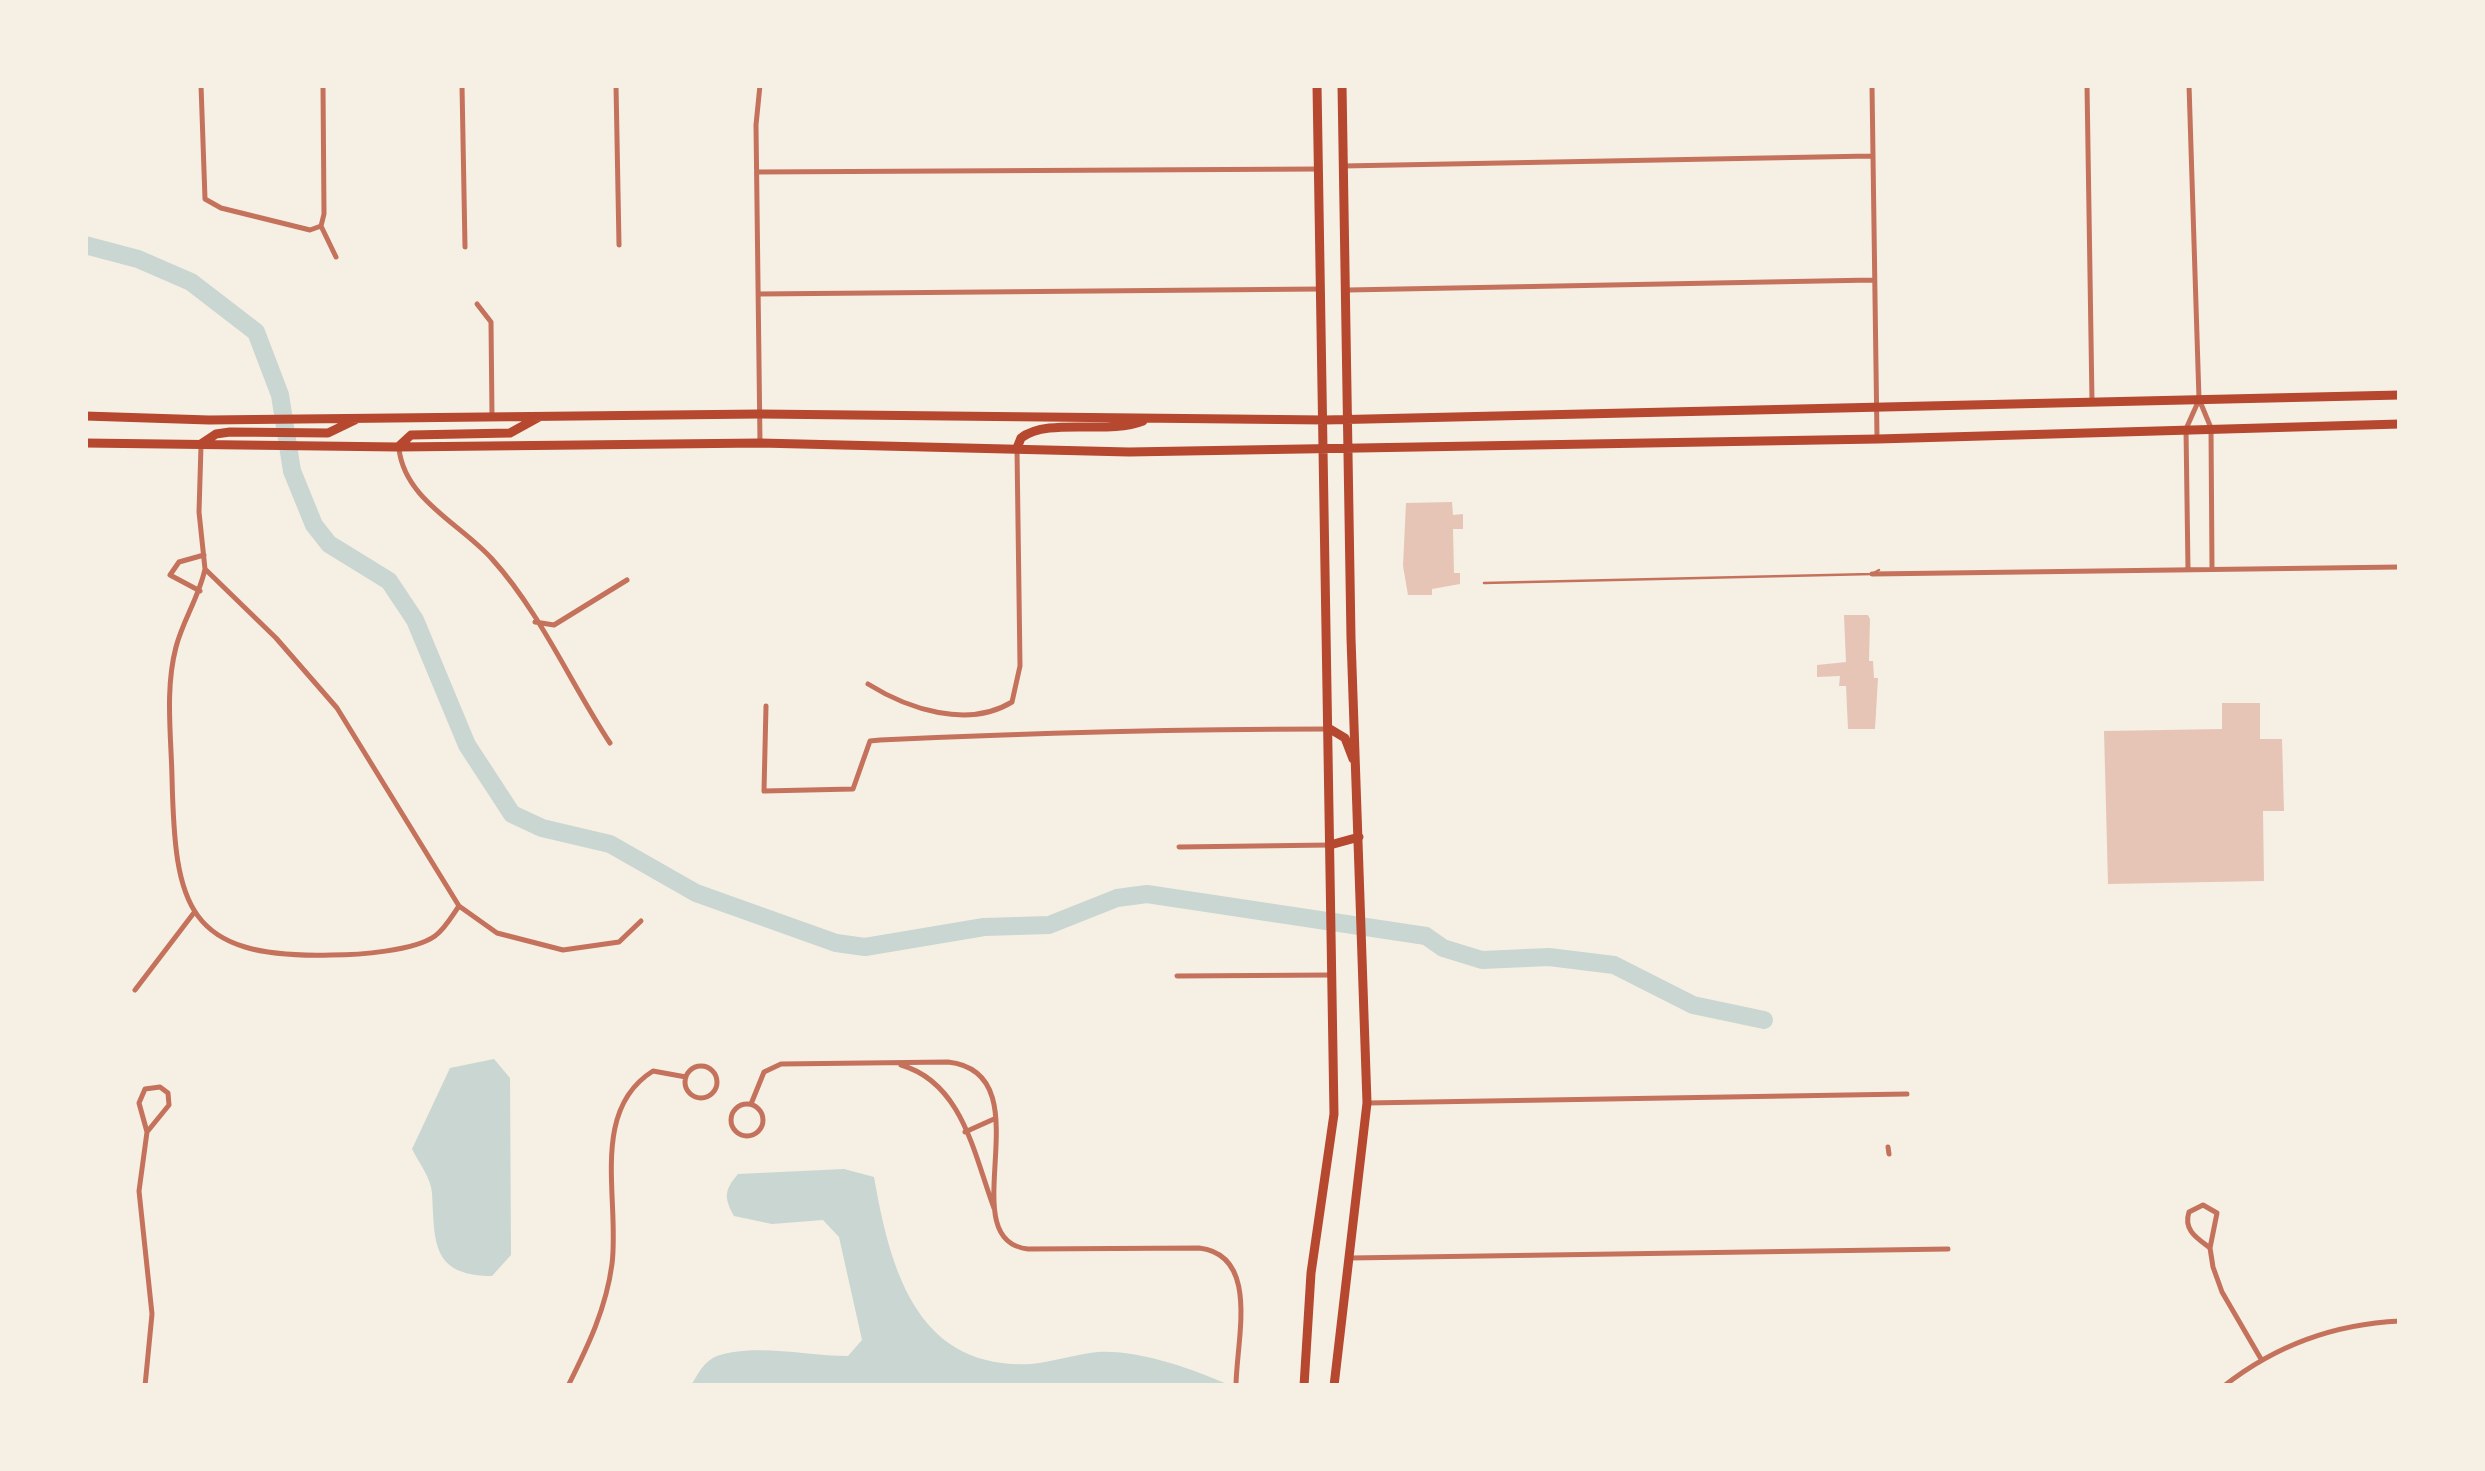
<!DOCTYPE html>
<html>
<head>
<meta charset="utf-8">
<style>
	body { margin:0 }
	#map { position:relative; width:2485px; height:1471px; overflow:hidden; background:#f6efe4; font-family:Helvetica,sans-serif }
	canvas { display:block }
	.frame { position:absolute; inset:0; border:88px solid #f6efe4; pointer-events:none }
</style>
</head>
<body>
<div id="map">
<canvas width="2485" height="1471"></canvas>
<div class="frame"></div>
</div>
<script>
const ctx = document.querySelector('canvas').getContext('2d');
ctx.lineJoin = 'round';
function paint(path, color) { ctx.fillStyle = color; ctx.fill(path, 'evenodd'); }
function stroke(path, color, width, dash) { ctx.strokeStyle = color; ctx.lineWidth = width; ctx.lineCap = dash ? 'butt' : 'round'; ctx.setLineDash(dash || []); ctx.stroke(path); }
paint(new Path2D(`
	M494 1059 510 1078 511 1255 492 1276C430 1276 435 1240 432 1193 431 1178 419 1163 412 1149L450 1068Z
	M844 1169 874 1177C890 1268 916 1370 1031 1364 1053 1362 1076 1354 1098 1352 1140 1350 1193 1369 1231 1386H691C697 1375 704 1361 717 1356 756 1343 808 1356 848 1356L862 1340 839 1237 823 1220 772 1224 734 1216C724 1198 724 1190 738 1174Z`), '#c9d6d2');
stroke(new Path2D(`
	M85 245 138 259 191 282 256 332 280 395 292 471 314 525 329 544 389 581 415 620 467 745 512 814 542 828 610 844 696 893 836 943 865 947 984 927 1049 925 1117 898 1147 894 1426 936 1443 948 1482 960 1549 957 1614 965 1693 1005 1764 1020`), '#c9d6d2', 18);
paint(new Path2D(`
	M1452 502 1453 515 1463 514V529H1453L1454 573H1460V584L1432 589V595H1408L1403 566 1406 503Z
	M1844 615H1868L1870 619 1869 661H1873L1874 678H1878L1875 729H1848L1846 686H1839L1840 676 1817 677V665L1846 662Z
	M2222 703H2260V739H2282L2284 811H2263L2264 881 2108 884 2104 731 2222 729Z`), '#e6c5b7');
stroke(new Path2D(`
	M1484 583 1872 574 1879 570`), '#c5725c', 2.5);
stroke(new Path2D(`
	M201 85 205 199 221 208 310 230 321 226 324 214 323 85
	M462 85 465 247
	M616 85 619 245
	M760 85 756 125 760 443
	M1872 85 1877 437
	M2087 85 2092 401
	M2189 85 2199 399 2211 428 2212 569
	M1343 166 1871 156
	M757 172 1319 169
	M321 226 336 257
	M1348 290 1873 280
	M758 294 1320 289
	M477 304 491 322 492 416
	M201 446 199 512 205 569 276 638 337 708 459 906 497 933 563 950 619 942 641 921
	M399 449C405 500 461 524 492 559 540 612 571 684 610 743
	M205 569C199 597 183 620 176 647 165 689 171 734 172 777 175 906 185 959 331 955 358 955 414 951 435 936 445 929 452 916 459 906
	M2188 570 2186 429 2198 402
	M1872 574 2400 567
	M200 591 170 575 179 562 204 555
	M535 622 554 625 627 580
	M868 684C908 709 968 729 1012 702L1020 666 1017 450
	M766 706 764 791 853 789 870 741 880 740C1030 733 1177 729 1327 729
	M1179 847 1330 845
	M1177 976 1331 975
	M135 990 193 914
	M901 1065C963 1083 974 1155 994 1208
	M685 1082a16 16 0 1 1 32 0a16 16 0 1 1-32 0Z
	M1367 1103 1907 1094
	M731 1120a16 16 0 1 1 32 0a16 16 0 1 1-32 0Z
	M751 1104 764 1072 781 1064 948 1062C1048 1073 948 1241 1028 1249L1199 1248C1261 1255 1236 1342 1236 1386
	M965 1132 994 1119
	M1888 1147 1889 1154
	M2210 1248C2197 1238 2183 1230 2189 1212L2203 1205 2217 1213 2210 1248 2213 1267 2222 1292 2261 1359
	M1350 1258 1948 1249
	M145 1386 152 1314 139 1191 147 1132 139 1103 145 1089 160 1087 168 1093 169 1105 147 1132
	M568 1386C588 1346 606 1309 612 1264 620 1200 589 1111 653 1071L686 1077
	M2224 1386C2276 1345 2334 1324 2400 1321`), '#c5725c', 5);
stroke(new Path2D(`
	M85 416 209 420 760 414 1325 420 2400 395
	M85 443 398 447 760 443 1129 452 1878 439 2400 424
	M201 444 216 434 230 432 328 433 355 420
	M398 447 411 435 510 433 539 417
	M1017 448 1021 438C1048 417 1107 435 1143 421
	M1330 729 1345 738 1353 759
	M1330 845 1359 837
	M1304 1386 1311 1273 1334 1114 1317 85
	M1334 1386 1367 1103 1351 638 1342 85`), '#b5482f', 9);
</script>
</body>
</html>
